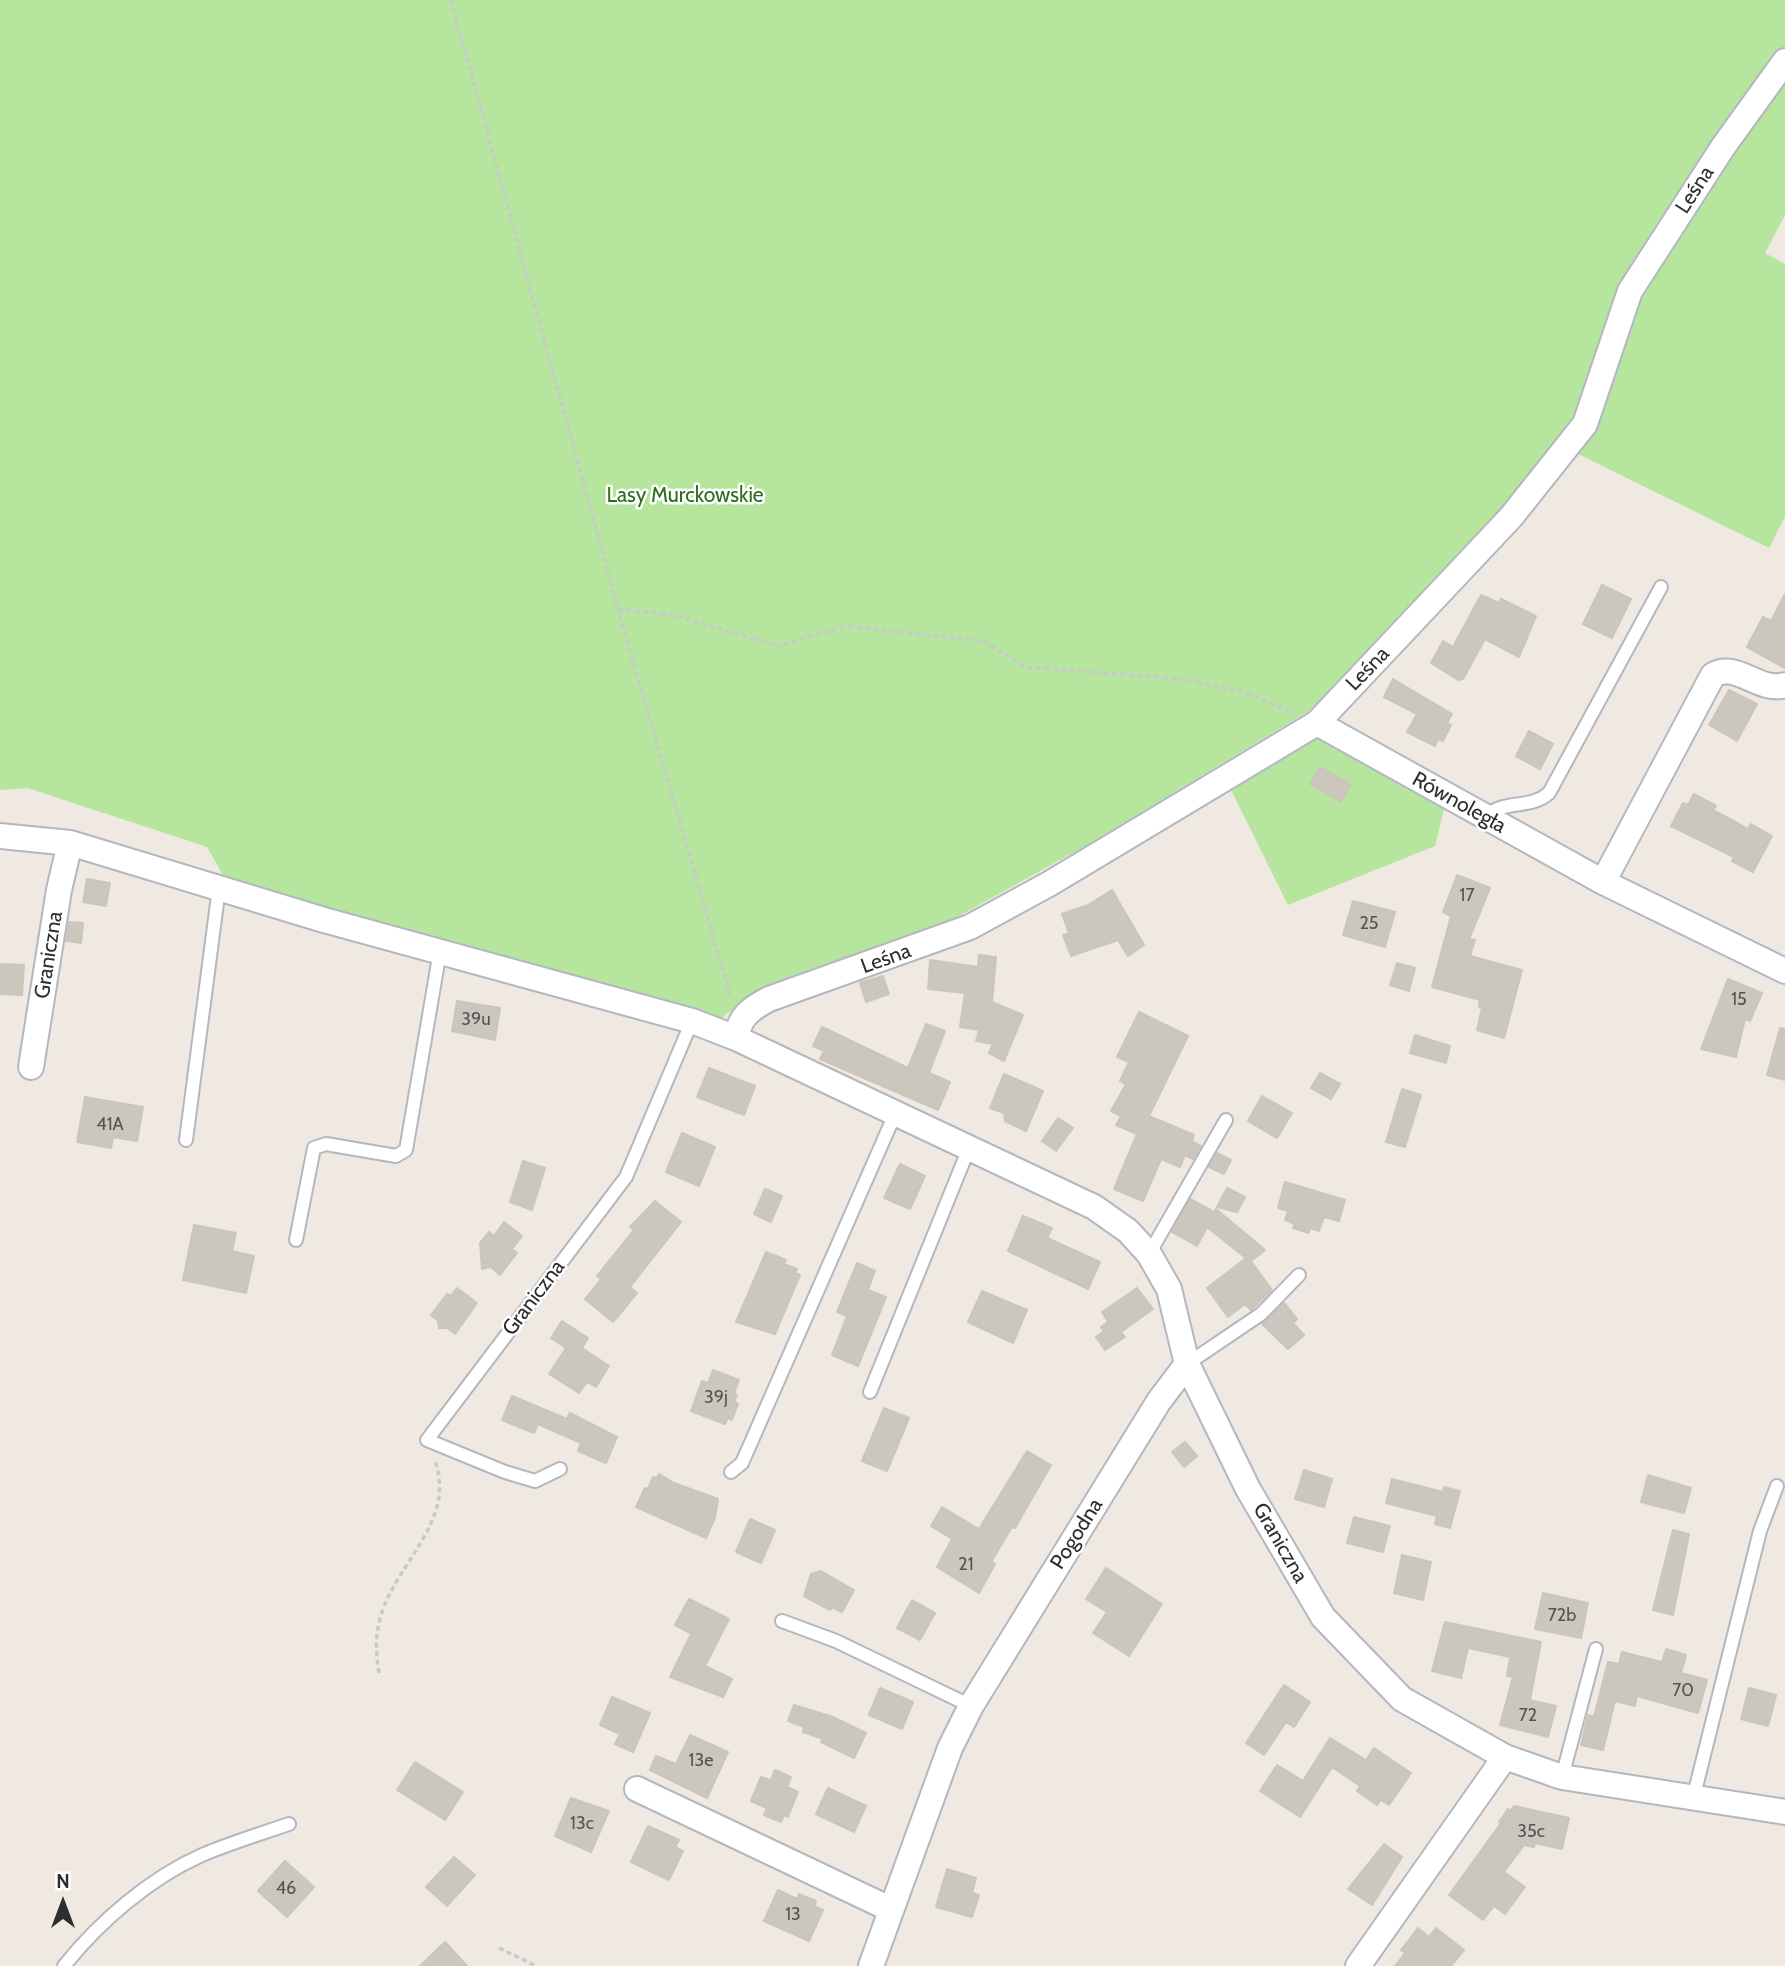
<!DOCTYPE html>
<html>
<head>
<meta charset="utf-8">
<style>
	body { margin:0 }
	#map { position:relative; width:1785px; height:1966px; overflow:hidden; background:#efe9e1; font-family:Cabin,sans-serif }
	canvas { display:block }
	.north { position:absolute; left:28px; top:1868px; width:70px; height:70px; -webkit-text-stroke:5px #fff; paint-order:stroke; rotate:0deg; font-size:19px; font-weight:700; line-height:28px; text-align:center; color:#2e2e2e }
	.north::after { content:''; display:block; margin:auto; width:24px; height:32px; background:#2e2e2e; clip-path:polygon(50% 0,100% 100%,50% 72%,0 100%) }
</style>
</head>
<body>
<div id="map">
<canvas width="1785" height="1966"></canvas>
<div class="north">N</div>
</div>
<script>
const ctx = document.querySelector('canvas').getContext('2d');
ctx.lineJoin = 'round';
function paint(path, color) { ctx.fillStyle = color; ctx.fill(path, 'evenodd'); }
function stroke(path, color, width, dash) { ctx.strokeStyle = color; ctx.lineWidth = width; ctx.lineCap = dash ? 'butt' : 'round'; ctx.setLineDash(dash || []); ctx.stroke(path); }
function drawText(font, color, halo, rows, align = 'center') {
  ctx.font = font + ' Cabin,sans-serif'; ctx.lineWidth = 5; ctx.setLineDash([]); ctx.textBaseline = 'middle'; ctx.strokeStyle = halo; ctx.fillStyle = color; for (const [text, x, y, turn = 0] of rows) {
    ctx.save(); ctx.translate(x, y); ctx.rotate((+turn || 0) * Math.PI / 180); ctx.textAlign = isNaN(turn) ? turn : align; if (halo) ctx.strokeText(text, 0, 0); ctx.fillText(text, 0, 0); ctx.restore();
  }
}
paint(new Path2D(`
	M0 0H1785V50L1636 265 1580 419 1474 543 1342 679 1309 711 1087 845 932 931 763 994 726 1014 718 1023 227 882 207 847 28 788 0 790Z
	M1785 74V215L1765 253 1785 264V517L1769 548 1572 451 1640 298Z
	M1323 732 1445 805 1435 846 1288 905 1228 784Z`), '#b6e59e');
const building = new Path2D(`
	M1602 585 1631 599 1612 638 1583 624Z
	M1785 594V668L1747 647 1763 617 1771 621Z
	M1481 595 1499 603 1501 599 1536 616 1519 657 1485 639 1463 679 1458 680 1431 663 1443 641 1453 647Z
	M1393 679 1452 714 1447 723 1451 725 1443 741 1438 739 1435 746 1407 732 1417 714 1384 697Z
	M1729 690 1757 704 1737 741 1709 725Z
	M1529 731 1553 744 1540 769 1516 756Z
	M1320 767 1351 785 1341 802 1310 784Z
	M1694 794 1716 806 1713 810 1748 829 1751 824 1772 836 1753 872 1732 861 1734 857 1671 826 1683 803 1688 805Z
	M1457 875 1490 888 1469 939 1475 940 1470 956 1522 970 1504 1038 1477 1030 1482 1008 1479 1007 1480 1000 1432 987 1451 916 1443 912Z
	M87 879 110 883 106 906 83 902Z
	M1112 890 1144 945 1128 956 1118 940 1071 956 1063 935 1069 933 1062 914 1088 905Z
	M1353 901 1395 912 1385 947 1343 935Z
	M69 922 83 923 81 943 66 941Z
	M979 955 996 957 992 1002 1023 1015 1004 1061 989 1053 993 1044 976 1041 979 1030 960 1027 965 993 928 989 930 960 978 967Z
	M1397 963 1415 968 1409 991 1390 985Z
	M0 964 24 965 22 995 0 994Z
	M883 976 889 994 866 1002 860 983Z
	M1728 979 1762 993 1750 1021 1745 1019 1736 1057 1701 1049Z
	M457 1001 500 1008 495 1040 452 1031Z
	M1139 1012 1188 1036 1149 1116 1194 1135 1192 1141 1201 1146 1193 1159 1185 1155 1180 1167 1161 1159 1143 1201 1114 1189 1137 1134 1116 1125 1121 1116 1111 1111 1126 1084 1120 1081 1129 1062 1117 1057Z
	M926 1024 945 1031 929 1073 950 1082 938 1110 820 1059 824 1051 813 1046 822 1027 908 1068Z
	M1780 1028 1785 1029V1080L1767 1075Z
	M1415 1035 1450 1046 1446 1063 1410 1053Z
	M709 1068 755 1086 744 1115 697 1097Z
	M1320 1073 1340 1084 1331 1099 1311 1088Z
	M1004 1074 1043 1091 1026 1131 1005 1121 1004 1113 990 1108Z
	M1402 1089 1421 1095 1405 1147 1386 1142Z
	M1262 1096 1292 1113 1277 1138 1248 1121Z
	M85 1097 143 1107 137 1141 113 1137 111 1148 77 1142Z
	M1058 1118 1073 1128 1056 1151 1042 1141Z
	M682 1133 715 1147 699 1186 666 1172Z
	M1217 1153 1231 1160 1224 1174 1209 1167Z
	M523 1161 545 1168 532 1210 510 1202Z
	M900 1164 925 1176 910 1209 884 1198Z
	M1285 1182 1345 1200 1339 1221 1324 1217 1319 1231 1310 1228 1309 1233 1293 1228 1295 1224 1285 1220 1288 1211 1278 1208Z
	M1227 1188 1245 1197 1237 1212 1217 1207Z
	M765 1189 782 1196 771 1222 754 1214Z
	M1190 1199 1214 1212 1216 1209 1265 1250 1251 1261 1272 1290 1251 1310 1245 1304 1228 1317 1207 1288 1246 1258 1207 1227 1197 1246 1172 1232Z
	M655 1201 681 1222 630 1287 637 1293 613 1322 585 1299 601 1279 597 1276 634 1230 630 1227Z
	M1023 1216 1052 1228 1047 1238 1100 1262 1088 1289 1008 1251Z
	M504 1222 522 1236 512 1249 517 1253 500 1275 491 1267 482 1269 480 1243 489 1232 494 1236Z
	M194 1225 236 1233 232 1251 254 1256 246 1293 183 1280Z
	M766 1252 786 1260 784 1264 797 1269 795 1273 800 1275 775 1334 736 1322Z
	M857 1263 875 1271 868 1290 886 1297 858 1366 832 1355 847 1316 837 1312Z
	M457 1288 477 1303 455 1334 447 1328H439L438 1321 431 1315 447 1294 451 1296Z
	M1137 1288 1153 1309 1121 1332 1125 1337 1105 1350 1096 1337 1104 1331 1101 1327 1108 1322 1102 1312Z
	M982 1291 1027 1310 1013 1343 968 1322Z
	M1284 1303 1297 1319 1293 1323 1304 1335 1288 1349 1262 1324Z
	M562 1321 588 1338 582 1348 609 1366 596 1387 587 1382 579 1393 549 1374 566 1348 551 1338Z
	M713 1370 739 1380 734 1393 737 1395 734 1402 738 1404 732 1420 728 1418 725 1424 691 1411 702 1381 708 1383Z
	M512 1396 567 1419 570 1413 617 1437 606 1463 578 1451 581 1443 538 1424 534 1433 502 1420Z
	M884 1408 909 1418 887 1471 862 1461Z
	M1185 1442 1197 1456 1184 1467 1172 1452Z
	M1027 1451 1051 1465 1015 1528 1012 1527 991 1562 995 1564 979 1593 937 1567 952 1539 931 1526 942 1507 979 1529Z
	M1304 1470 1332 1479 1324 1507 1295 1499Z
	M659 1474 674 1483 718 1499 715 1518 706 1538 636 1507 645 1488 648 1489 653 1477 657 1478Z
	M1648 1475 1691 1488 1684 1513 1641 1502Z
	M1392 1479 1443 1492 1444 1487 1460 1491 1450 1528 1435 1524 1437 1516 1386 1503Z
	M1354 1517 1390 1526 1383 1552 1347 1543Z
	M750 1519 775 1530 761 1563 736 1552Z
	M1673 1530 1689 1534 1673 1615 1653 1610Z
	M1402 1555 1431 1562 1423 1600 1394 1593Z
	M1106 1568 1162 1604 1129 1656 1093 1633 1107 1612 1086 1599Z
	M821 1571 854 1590 842 1612 832 1607 830 1610 804 1596 811 1574Z
	M1543 1593 1588 1603 1581 1638 1535 1629Z
	M689 1599 729 1619 705 1666 732 1679 723 1697 670 1677 691 1634 675 1625Z
	M912 1600 935 1613 920 1640 897 1628Z
	M1445 1622 1541 1642 1530 1700 1556 1706 1548 1737 1500 1725 1513 1677 1507 1676 1510 1657 1468 1648 1461 1678 1432 1671Z
	M1666 1649 1686 1655 1681 1673 1707 1680 1698 1713 1637 1696 1635 1706 1615 1701 1603 1750 1581 1745 1588 1715 1594 1717 1608 1662 1619 1664 1622 1652 1662 1662Z
	M1284 1685 1310 1702 1294 1727 1286 1722 1264 1755 1246 1743Z
	M880 1688 913 1702 902 1729 869 1715Z
	M1749 1688 1776 1695 1768 1726 1741 1719Z
	M612 1697 650 1713 633 1752 615 1744 620 1734 600 1725Z
	M794 1705 833 1717 866 1733 854 1758 821 1742 823 1739 803 1732 804 1727 788 1721Z
	M690 1735 728 1752 707 1798 650 1770 656 1756 676 1764Z
	M1330 1738 1366 1760 1374 1748 1411 1773 1389 1805 1381 1800 1377 1805 1357 1791 1360 1786 1332 1767 1300 1817 1260 1791 1277 1765 1303 1781Z
	M415 1762 463 1792 445 1820 397 1790Z
	M775 1770 791 1777 787 1787 798 1792 788 1817 784 1815 781 1822 764 1815 767 1808 751 1801 761 1777 771 1780Z
	M828 1788 866 1806 854 1832 816 1814Z
	M571 1798 609 1811 591 1852 555 1836Z
	M1514 1806 1569 1818 1562 1849 1535 1843 1534 1847 1524 1845 1504 1872 1525 1887 1505 1914 1494 1906 1483 1920 1449 1895 1501 1823 1499 1822 1508 1809 1510 1811Z
	M648 1826 679 1840 675 1847 683 1851 669 1880 631 1862Z
	M1384 1844 1402 1857 1372 1905 1348 1889Z
	M454 1857 475 1875 447 1906 426 1887Z
	M285 1861 314 1887 287 1917 258 1891Z
	M947 1869 976 1878 972 1893 979 1895 972 1917 936 1907Z
	M778 1890 797 1899 799 1894 816 1901 814 1906 823 1910 809 1941 764 1921Z
	M1418 1928 1429 1937 1436 1928 1464 1950 1451 1966H1395L1405 1953 1401 1950Z
	M445 1942 467 1966H420Z`);
paint(building, '#cbc7bf');
stroke(building, '#cbc5ba', 2);
const service = new Path2D(`
	M1485 817C1503 799 1530 810 1549 793L1661 587
	M186 1140 219 888
	M296 1240 314 1148 326 1144 396 1156 406 1150 440 951
	M1149 1254 1226 1120
	M1187 1364 1261 1314 1299 1275
	M870 1392 969 1148
	M560 1469 535 1481 505 1472 427 1440 626 1177 692 1021
	M731 1472 742 1463 895 1114
	M782 1621 836 1641 971 1706
	M1562 1777 1596 1649
	M1693 1799 1760 1531 1777 1486
	M64 1966C99 1922 150 1878 202 1855 230 1843 260 1834 289 1824`);
const minor = new Path2D(`
	M1317 723 1603 882 1785 971
	M0 836 70 843 324 920 692 1021 736 1038 1094 1207 1128 1231 1149 1254 1169 1289 1187 1364 1248 1489 1323 1617 1402 1699 1505 1757 1562 1777 1785 1812
	M1603 882 1713 675C1737 661 1759 693 1785 685
	M736 1038C740 1016 750 1009 769 999L970 927 1049 884 1317 723 1511 517 1585 424 1630 291 1723 147 1785 61
	M31 1067 59 890 70 843
	M637 1789 890 1909
	M871 1966 950 1748 971 1706 1159 1401 1187 1364
	M1358 1966 1505 1757`);
stroke(service, '#b4b7c1', 16);
stroke(minor, '#b4b7c1', 28);
stroke(new Path2D(`
	M451 0 618 609 731 999
	M618 609 669 614 779 646 845 626 983 641 1026 667 1182 679 1244 692 1294 713
	M379 1673C376 1654 375 1638 380 1619 394 1564 457 1522 435 1461
	M499 1948 536 1966`), '#c9c9c9', 3.5, [5, 3.5]);
stroke(service, '#fff', 12);
stroke(minor, '#fff', 24);
drawText('18px', '#555452', null, [
	["17",1467,896],
	["25",1369,924],
	["15",1739,1000],
	["39u",476,1020],
	["41A",110,1125],
	["39j",716,1398],
	["21",966,1565],
	["72b",1562,1616],
	["70",1683,1691],
	["72",1528,1716],
	["13e",701,1761],
	["13c",582,1824],
	["35c",1531,1832],
	["46",286,1889],
	["13",793,1915]
]);
drawText('21px', '#2e2e2e', '#fff', [
	["Leśna",1695,190,-57],
	["Leśna",1368,669,-46],
	["Równoległa",1459,803,29],
	["Graniczna",49,955,-81],
	["Leśna",886,959,-20],
	["Graniczna",534,1298,-53],
	["Pogodna",1077,1534,-58],
	["Graniczna",1280,1543,60]
]);
drawText('21px', '#2c6e1b', '#fff', [
	["Lasy Murckowskie",685,496]
]);
</script>
</body>
</html>
